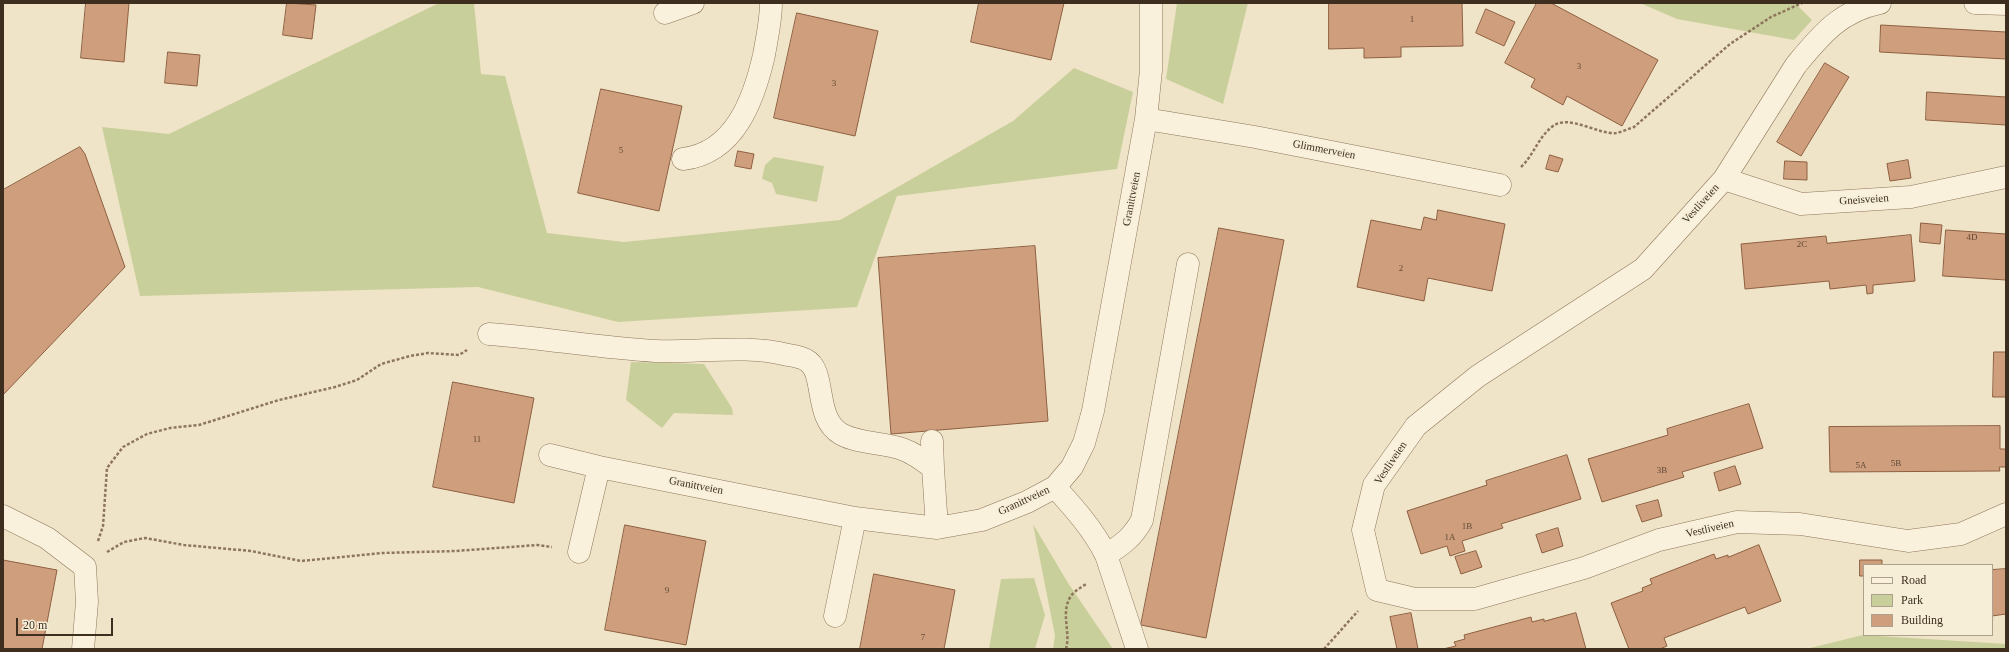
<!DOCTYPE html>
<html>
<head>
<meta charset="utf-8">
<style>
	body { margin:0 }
	#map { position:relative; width:2009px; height:652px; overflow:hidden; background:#f0e4c8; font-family:"Times New Roman",serif }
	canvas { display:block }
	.frame { position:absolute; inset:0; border:4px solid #3d2e20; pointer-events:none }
	.legend { position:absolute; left:1863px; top:564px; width:130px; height:72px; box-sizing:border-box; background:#f7eed8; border:1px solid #ada18e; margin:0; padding:5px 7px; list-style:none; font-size:12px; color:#3d2e20 }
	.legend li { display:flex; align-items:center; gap:8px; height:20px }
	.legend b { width:20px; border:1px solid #ada18e }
	.scale { position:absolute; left:16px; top:618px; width:97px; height:18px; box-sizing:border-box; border:2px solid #3d2e20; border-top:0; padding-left:5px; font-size:12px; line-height:14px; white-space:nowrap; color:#3d2e20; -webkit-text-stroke:3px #f7eed8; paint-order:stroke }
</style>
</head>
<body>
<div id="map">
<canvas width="2009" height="652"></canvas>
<div class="frame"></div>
<ul class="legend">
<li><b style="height:5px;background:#faf1dc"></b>Road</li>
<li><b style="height:11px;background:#c9cf9b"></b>Park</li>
<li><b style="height:11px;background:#cf9f7d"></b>Building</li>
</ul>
<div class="scale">20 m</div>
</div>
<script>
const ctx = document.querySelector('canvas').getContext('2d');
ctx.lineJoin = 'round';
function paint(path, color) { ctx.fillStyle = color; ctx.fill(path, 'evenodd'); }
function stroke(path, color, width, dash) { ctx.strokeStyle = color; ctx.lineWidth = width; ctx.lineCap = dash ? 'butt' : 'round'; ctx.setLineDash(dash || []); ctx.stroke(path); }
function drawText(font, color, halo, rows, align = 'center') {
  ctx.font = font + ' "Times New Roman",serif'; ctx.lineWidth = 3.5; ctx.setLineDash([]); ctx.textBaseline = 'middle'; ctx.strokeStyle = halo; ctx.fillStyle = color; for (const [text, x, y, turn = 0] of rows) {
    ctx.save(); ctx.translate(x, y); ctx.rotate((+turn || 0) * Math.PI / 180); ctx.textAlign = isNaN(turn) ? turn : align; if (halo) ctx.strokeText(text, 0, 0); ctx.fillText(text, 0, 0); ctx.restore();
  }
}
paint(new Path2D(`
	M439 3H474L481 74 505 76 547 233 624 242 840 220 1013 121 1074 68 1133 92 1117 169 897 196 857 307 618 322 478 287 140 296 102 127 169 134Z
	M1177 3H1248L1223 104 1166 79Z
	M1640 3H1795L1812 20 1794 40 1677 19Z
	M774 157 824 166 817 202 776 194 772 183 762 179 765 165Z
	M631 362 704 364 732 408 733 415 674 413 662 428 626 400Z
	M1033 524 1068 583 1113 649H1053L1055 636Z
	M1034 578 1045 615 1035 649H989L1001 579Z
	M1863 635 2006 644V649H1806Z`), '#c9cf9b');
const building = new Path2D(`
	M86 3H129L124 62 81 58Z
	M287 3 316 5 312 39 283 35Z
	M979 3H1064L1051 60 971 42Z
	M1329 3H1462L1463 46 1401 47V57L1364 58V48L1329 49Z
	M1537 3H1551L1658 60 1622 126 1567 96 1563 105 1531 87 1535 79 1505 63Z
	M1486 9 1515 22 1504 46 1476 33Z
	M797 13 878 31 855 136 774 118Z
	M1881 25 2006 32V59L1880 52Z
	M168 52 200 55 197 86 165 83Z
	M1825 63 1849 77 1801 156 1777 142Z
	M601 89 682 106 659 211 578 193Z
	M1927 92 2006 97V125L1926 120Z
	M80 147 85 154 125 267 3 395V190Z
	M738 151 754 154 751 169 735 166Z
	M1550 155 1563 159 1558 172 1546 169Z
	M1908 160 1911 178 1890 181 1887 164Z
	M1785 161 1807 162V180L1784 179Z
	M1438 210 1505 224 1492 291 1428 278 1424 301 1357 287 1371 220 1421 230 1424 217 1436 220Z
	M1921 223 1942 225 1940 244 1920 242Z
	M1219 228 1284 240 1206 638 1141 625Z
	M1946 230 2006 234V280L1943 276Z
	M1911 235 1915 281 1873 285V293L1867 294 1866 285 1830 289 1829 281 1745 289 1741 244 1826 236 1827 243Z
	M1035 246 1048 421 891 434 878 258Z
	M1994 352H2006V397H1993Z
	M453 382 534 398 514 503 433 487Z
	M1749 404 1763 448 1682 472 1684 477 1602 502 1588 459 1668 435 1667 429Z
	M2000 426V449H2006V467H1999L2000 471 1830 472 1829 427Z
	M1567 455 1581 499 1501 524 1503 528 1462 541 1465 551 1450 556 1447 546 1421 554 1407 511 1487 485 1486 481Z
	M1735 466 1741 484 1719 491 1714 473Z
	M1658 500 1662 516 1642 522 1636 506Z
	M625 525 706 541 686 645 605 630Z
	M1558 528 1563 546 1542 553 1536 535Z
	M1759 545 1781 601 1748 614 1745 607 1664 638 1667 646 1660 649H1629L1611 603 1643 591 1642 588 1652 584 1650 579 1714 554 1716 559 1728 555V557Z
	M1476 551 1482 567 1461 574 1455 557Z
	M3 560 57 570 42 649H3Z
	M1860 560H1882V565H1864V576H1860Z
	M2006 569V614L1992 616V570Z
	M874 574 955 590 944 649H860Z
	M1411 613 1418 649H1397L1390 617Z
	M1576 613 1586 649H1443L1456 646 1454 642 1465 639 1464 635 1531 617 1532 622 1544 619V621Z`);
paint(building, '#cf9f7d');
stroke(building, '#8d5f41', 1);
const minor = new Path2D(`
	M1880 3C1840 11 1821 35 1796 65L1724 179 1643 269 1478 376 1416 426 1374 485 1363 530 1377 590 1415 599H1475L1584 568 1659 540 1737 522 1800 524 1908 541 1961 534 2006 514
	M1975 3 2006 4
	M665 13 693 3
	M1146 119 1255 137 1500 185
	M683 159C735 153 754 99 764 55 767 37 771 21 771 3
	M1724 179 1801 204 1911 197 2006 177
	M489 334C545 338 600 348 655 351 700 353 744 344 788 355 794 356 801 357 806 360 827 371 813 418 841 434 859 444 883 442 902 449 914 453 923 460 933 468L937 528
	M932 441 933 468
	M550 455 599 467 855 518 937 528 982 520 1027 502 1055 487 1072 467 1084 443 1093 411 1146 119 1151 70V3
	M1055 487C1074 508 1093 529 1106 555L1137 649
	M3 516 47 538 85 567 87 602 83 649
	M579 552 599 467
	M1106 555C1122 545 1133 537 1142 520L1188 264
	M835 616 855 518`);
stroke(minor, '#8d765c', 23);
stroke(new Path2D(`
	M1521 167C1534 155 1538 137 1553 126 1569 114 1599 135 1616 133 1622 132 1628 129 1634 127L1730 44 1771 17 1802 3
	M98 541 103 526 107 468 123 447 147 434 170 428 199 425 279 400 335 387 357 380 381 364 410 356 428 353 459 355 467 350
	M107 552 124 542 145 538 184 545 251 551 301 561 382 553 456 551 537 545 552 547
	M1066 649C1071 632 1060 612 1071 596 1074 591 1082 587 1086 584
	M1324 649 1358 611`), '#8d765c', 2.5, [3, 2]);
stroke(minor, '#faf1dc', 22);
drawText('9px', '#624a37', null, [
	["1",1412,20],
	["3",1579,67],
	["3",834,84],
	["5",621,151],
	["4D",1972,238],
	["2C",1802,245],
	["2",1401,269],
	["11",477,440],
	["5B",1896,464],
	["5A",1861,466],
	["3B",1662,471],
	["1B",1467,527],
	["1A",1450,538],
	["9",667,591],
	["7",923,638]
]);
drawText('11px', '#3d2e20', '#f7eed8', [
	["Glimmerveien",1324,150,11],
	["Granittveien",1132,199,-79],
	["Gneisveien",1864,200,-4],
	["Vestliveien",1701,204,-48],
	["Vestliveien",1391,463,-56],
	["Granittveien",696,486,11],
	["Granittveien",1024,501,-25],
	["Vestliveien",1710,529,-13]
]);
</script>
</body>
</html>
